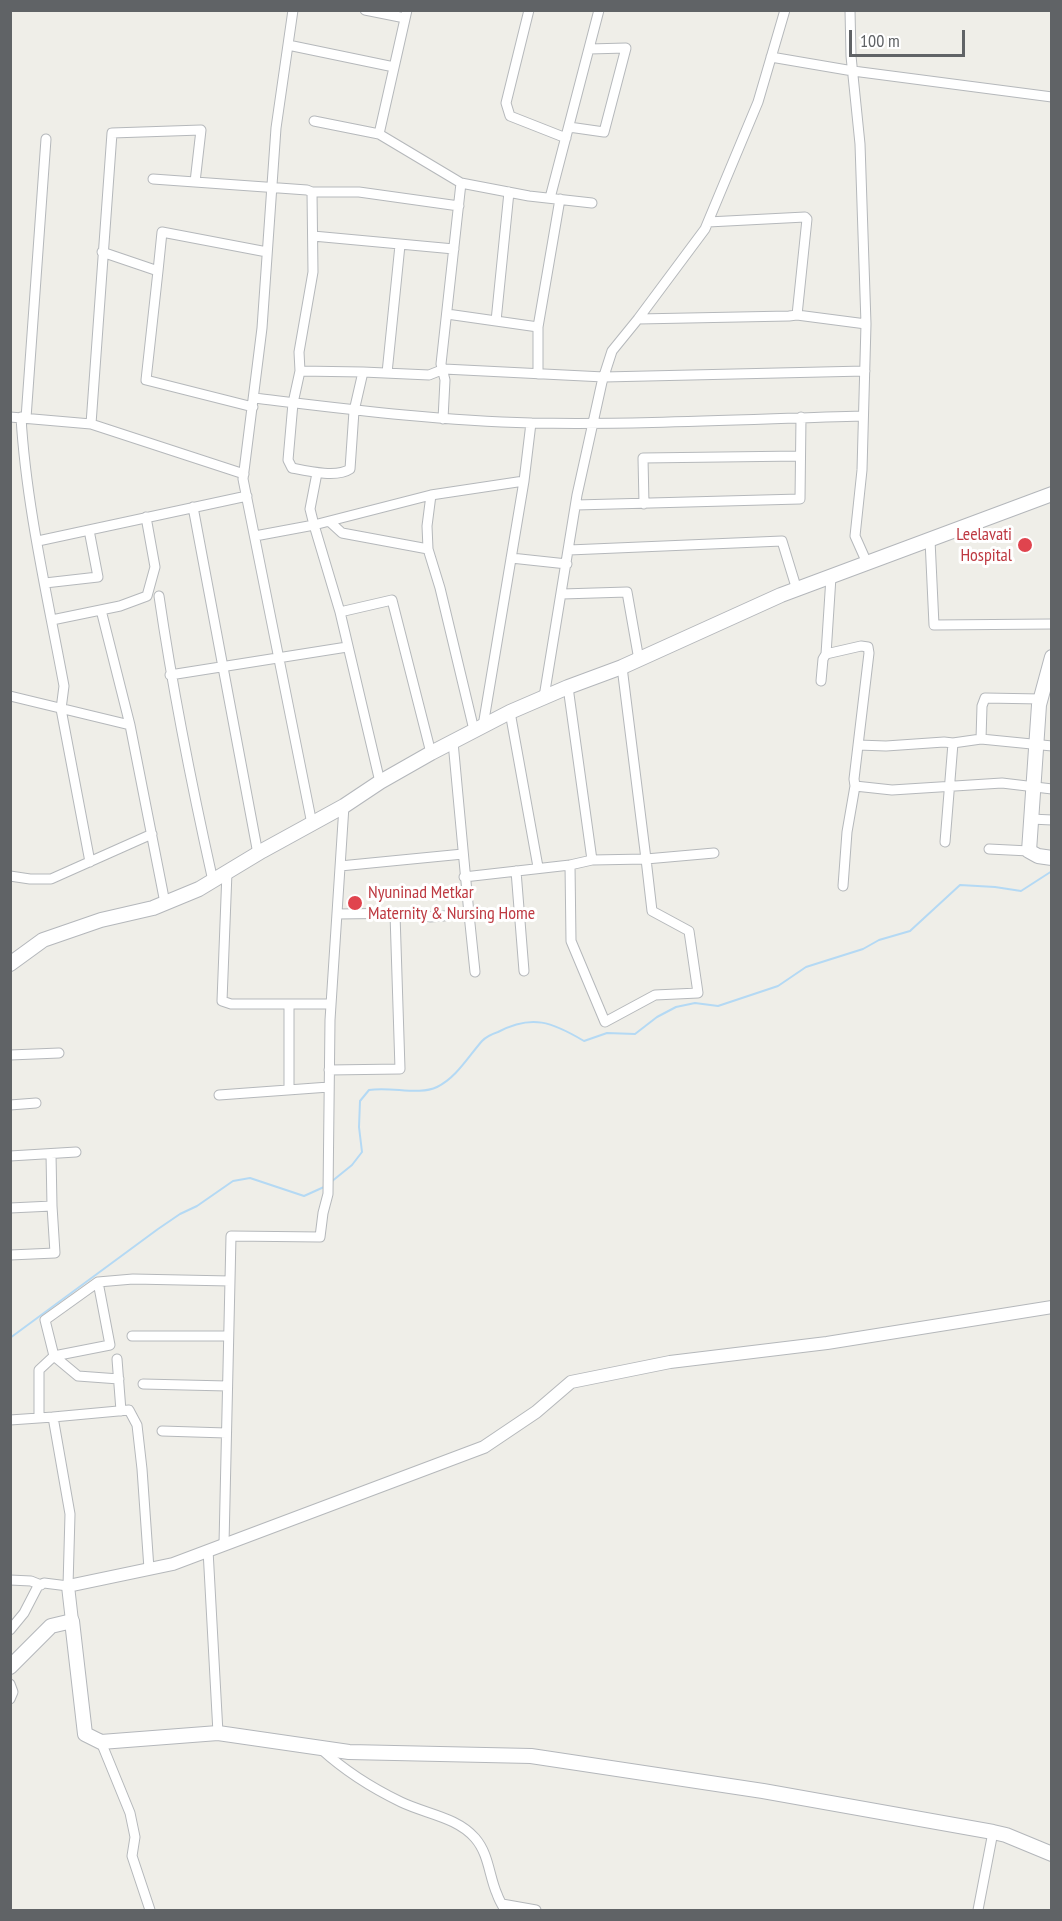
<!DOCTYPE html>
<html>
<head>
<meta charset="utf-8">
<style>
	body { margin:0 }
	#map { position:relative; width:1062px; height:1921px; overflow:hidden; background:#efeee8; font-family:"PT Sans Narrow",sans-serif }
	canvas { display:block }
	.frame { position:absolute; inset:0; border:12px solid #606366; pointer-events:none }
	.scale { position:absolute; left:849px; top:30px; width:116px; height:27px; box-sizing:border-box; border:3px solid #606366; border-top:0; padding-left:8px; font-size:18px; line-height:21px; white-space:nowrap; color:#606366; -webkit-text-stroke:4px #fff; paint-order:stroke }
</style>
</head>
<body>
<div id="map">
<canvas width="1062" height="1921"></canvas>
<div class="frame"></div>
<div class="scale">100 m</div>
</div>
<script>
const ctx = document.querySelector('canvas').getContext('2d');
ctx.lineJoin = 'round';
function stroke(path, color, width, dash) { ctx.strokeStyle = color; ctx.lineWidth = width; ctx.lineCap = dash ? 'butt' : 'round'; ctx.setLineDash(dash || []); ctx.stroke(path); }
function drawText(font, color, halo, rows, align = 'center') {
  ctx.font = font + ' "PT Sans Narrow",sans-serif'; ctx.lineWidth = 6; ctx.setLineDash([]); ctx.textBaseline = 'middle'; ctx.strokeStyle = halo; ctx.fillStyle = color; for (const [text, x, y, turn = 0] of rows) {
    ctx.save(); ctx.translate(x, y); ctx.rotate((+turn || 0) * Math.PI / 180); ctx.textAlign = isNaN(turn) ? turn : align; if (halo) ctx.strokeText(text, 0, 0); ctx.fillText(text, 0, 0); ctx.restore();
  }
}
stroke(new Path2D(`
	M331 1182 352 1165 362 1152 359 1127 360 1101 369 1090C391 1086 419 1096 437 1087 456 1078 468 1057 482 1041 486 1037 492 1034 498 1032 532 1014 552 1022 584 1041L607 1033 635 1034 657 1017 676 1007 695 1003 718 1006 778 986 806 967 863 949 879 940 910 931 960 885 995 887 1021 891 1052 871
	M10 1338 158 1229 180 1214 197 1206 233 1181 250 1178 304 1196 324 1187`), '#b4d9f4', 2);
const minor = new Path2D(`
	M293 10 276 128 262 328 243 479 312 824
	M365 10 405 18
	M407 10 379 134 461 183 529 196 592 203
	M529 10 506 103 510 116 566 138
	M850 10 851 56 860 144 866 324 862 470 855 536 867 563
	M288 45 394 67
	M771 57 853 71 1052 97
	M314 121 379 134
	M569 127 604 132 626 48 589 49
	M153 179 307 190 312 192H359L459 206
	M550 198 599 10
	M708 222 805 217 807 219 797 315
	M313 236 454 249
	M102 252 158 271 146 380 253 407
	M158 271 162 232 267 252
	M447 314 538 327
	M638 319 789 316 797 315 866 324
	M496 321 509 192
	M300 371 299 352 313 272 312 192
	M363 372 300 371 293 403 288 460 292 468C307 471 337 478 350 469L354 411 363 372 429 375 444 369 604 377 865 371
	M387 373 400 245
	M538 374V327L560 199
	M254 398C346 409 438 421 531 423 641 425 753 419 863 416
	M10 417 91 424 244 474
	M21 417C26 505 48 599 64 686L61 709 90 862
	M26 418 46 139
	M443 419 445 380 441 364 461 183
	M91 424 112 133 201 130 195 182
	M431 495 427 526 428 549 440 588 474 730
	M644 504 643 458 800 456
	M576 505 800 499 801 417
	M193 507 258 854
	M330 522 342 533 428 549
	M255 536 314 525 310 509 317 473
	M930 540 934 625 1052 624
	M38 541 247 496
	M569 550 782 541 797 590
	M511 558 567 564
	M45 583 98 577 89 530
	M562 594 627 592 639 660
	M159 596C173 692 192 787 213 881
	M101 610 130 725
	M340 612 392 600 431 753
	M52 620 120 606 147 596 155 567 146 517
	M826 654 861 646 868 647 869 653 854 779 855 786 847 832 843 886
	M170 675 347 647
	M821 681 823 659 826 654 831 577
	M10 696 130 725 165 903
	M544 697 577 495 602 382 612 351 638 319 705 229 758 102 785 10
	M510 712 538 867
	M483 726 524 481 531 423
	M981 739 982 706 985 698 1041 699
	M858 745 886 746 944 742 953 743 981 739 1052 746
	M380 782 340 612 314 525 431 495 524 481
	M855 786 892 790 1002 783 1052 789
	M1031 819 1052 820
	M945 842 953 743
	M989 849 1029 851
	M592 860 646 859 622 667
	M570 865 571 941 605 1022 655 995 698 993 689 931 652 911 646 859 714 853
	M340 866 463 854
	M516 871 524 971
	M227 872 222 1001 231 1004H331
	M10 876 30 879H51L152 834
	M464 877 570 865 592 860 568 687
	M337 914 412 913 430 917 469 914 453 742
	M469 914 475 972
	M289 1004V1090
	M10 1055 59 1053
	M329 1070 400 1069 395 914
	M219 1095 329 1087
	M10 1105 36 1103
	M10 1156 76 1152
	M10 1208 52 1206 51 1154
	M10 1255 55 1253 52 1206
	M132 1336H228
	M117 1359 121 1411
	M119 1379 78 1376 54 1356 45 1320 98 1282 133 1279 230 1281
	M143 1384 227 1386
	M53 1417 129 1410 137 1425 142 1469 149 1569
	M39 1418V1370L54 1356 110 1345 98 1282
	M10 1420 53 1417 70 1514 68 1586 44 1583 38 1586 24 1613 10 1630
	M162 1431 226 1433
	M224 1544 231 1236 320 1237 323 1213 328 1194 330 1020 344 806
	M208 1550 218 1733
	M10 1580 31 1581 41 1585
	M10 1684 13 1692 10 1699
	M101 1742 130 1813 135 1837 132 1856 150 1910
	M321 1749C345 1771 372 1788 401 1802 426 1814 457 1817 475 1838 489 1854 489 1876 497 1894 499 1900 502 1905 505 1910
	M502 1904 536 1910
	M978 1910 993 1832`);
const tertiary = new Path2D(`
	M72 1621 68 1586 173 1564 484 1447 536 1412 571 1382 670 1362 827 1343 1052 1307`);
const secondary = new Path2D(`
	M1052 657 1039 705 1029 851 1038 856 1052 858
	M10 964 43 940 101 920 153 908 199 889 262 851 344 806 380 782 431 753 510 712 568 687 622 667 781 595 1052 494
	M10 1667 51 1626 72 1621 85 1734 101 1742 218 1733 349 1752 531 1756 763 1791 993 1832 1006 1835 1052 1854`);
stroke(minor, '#b5b8bb', 11);
stroke(tertiary, '#b5b8bb', 14);
stroke(secondary, '#b4b7bb', 16);
stroke(minor, '#fff', 9);
stroke(tertiary, '#fff', 12);
stroke(secondary, '#fff', 14);
for (const [x, y, r, color] of [
	[1025,545,8,"#e0444e"],
	[355,903,8,"#e0444e"]
]) { const dot = new Path2D(); dot.arc(x, y, r, 0, 2 * Math.PI); ctx.fillStyle = color; ctx.fill(dot); stroke(dot, '#fff', 2); }
drawText('18px', '#be3a42', '#fff', [
	["Leelavati",1012,535],
	["Hospital",1012,556],
	["Nyuninad Metkar",368,893,"left"],
	["Maternity & Nursing Home",368,914,"left"]
], 'right');
</script>
</body>
</html>
